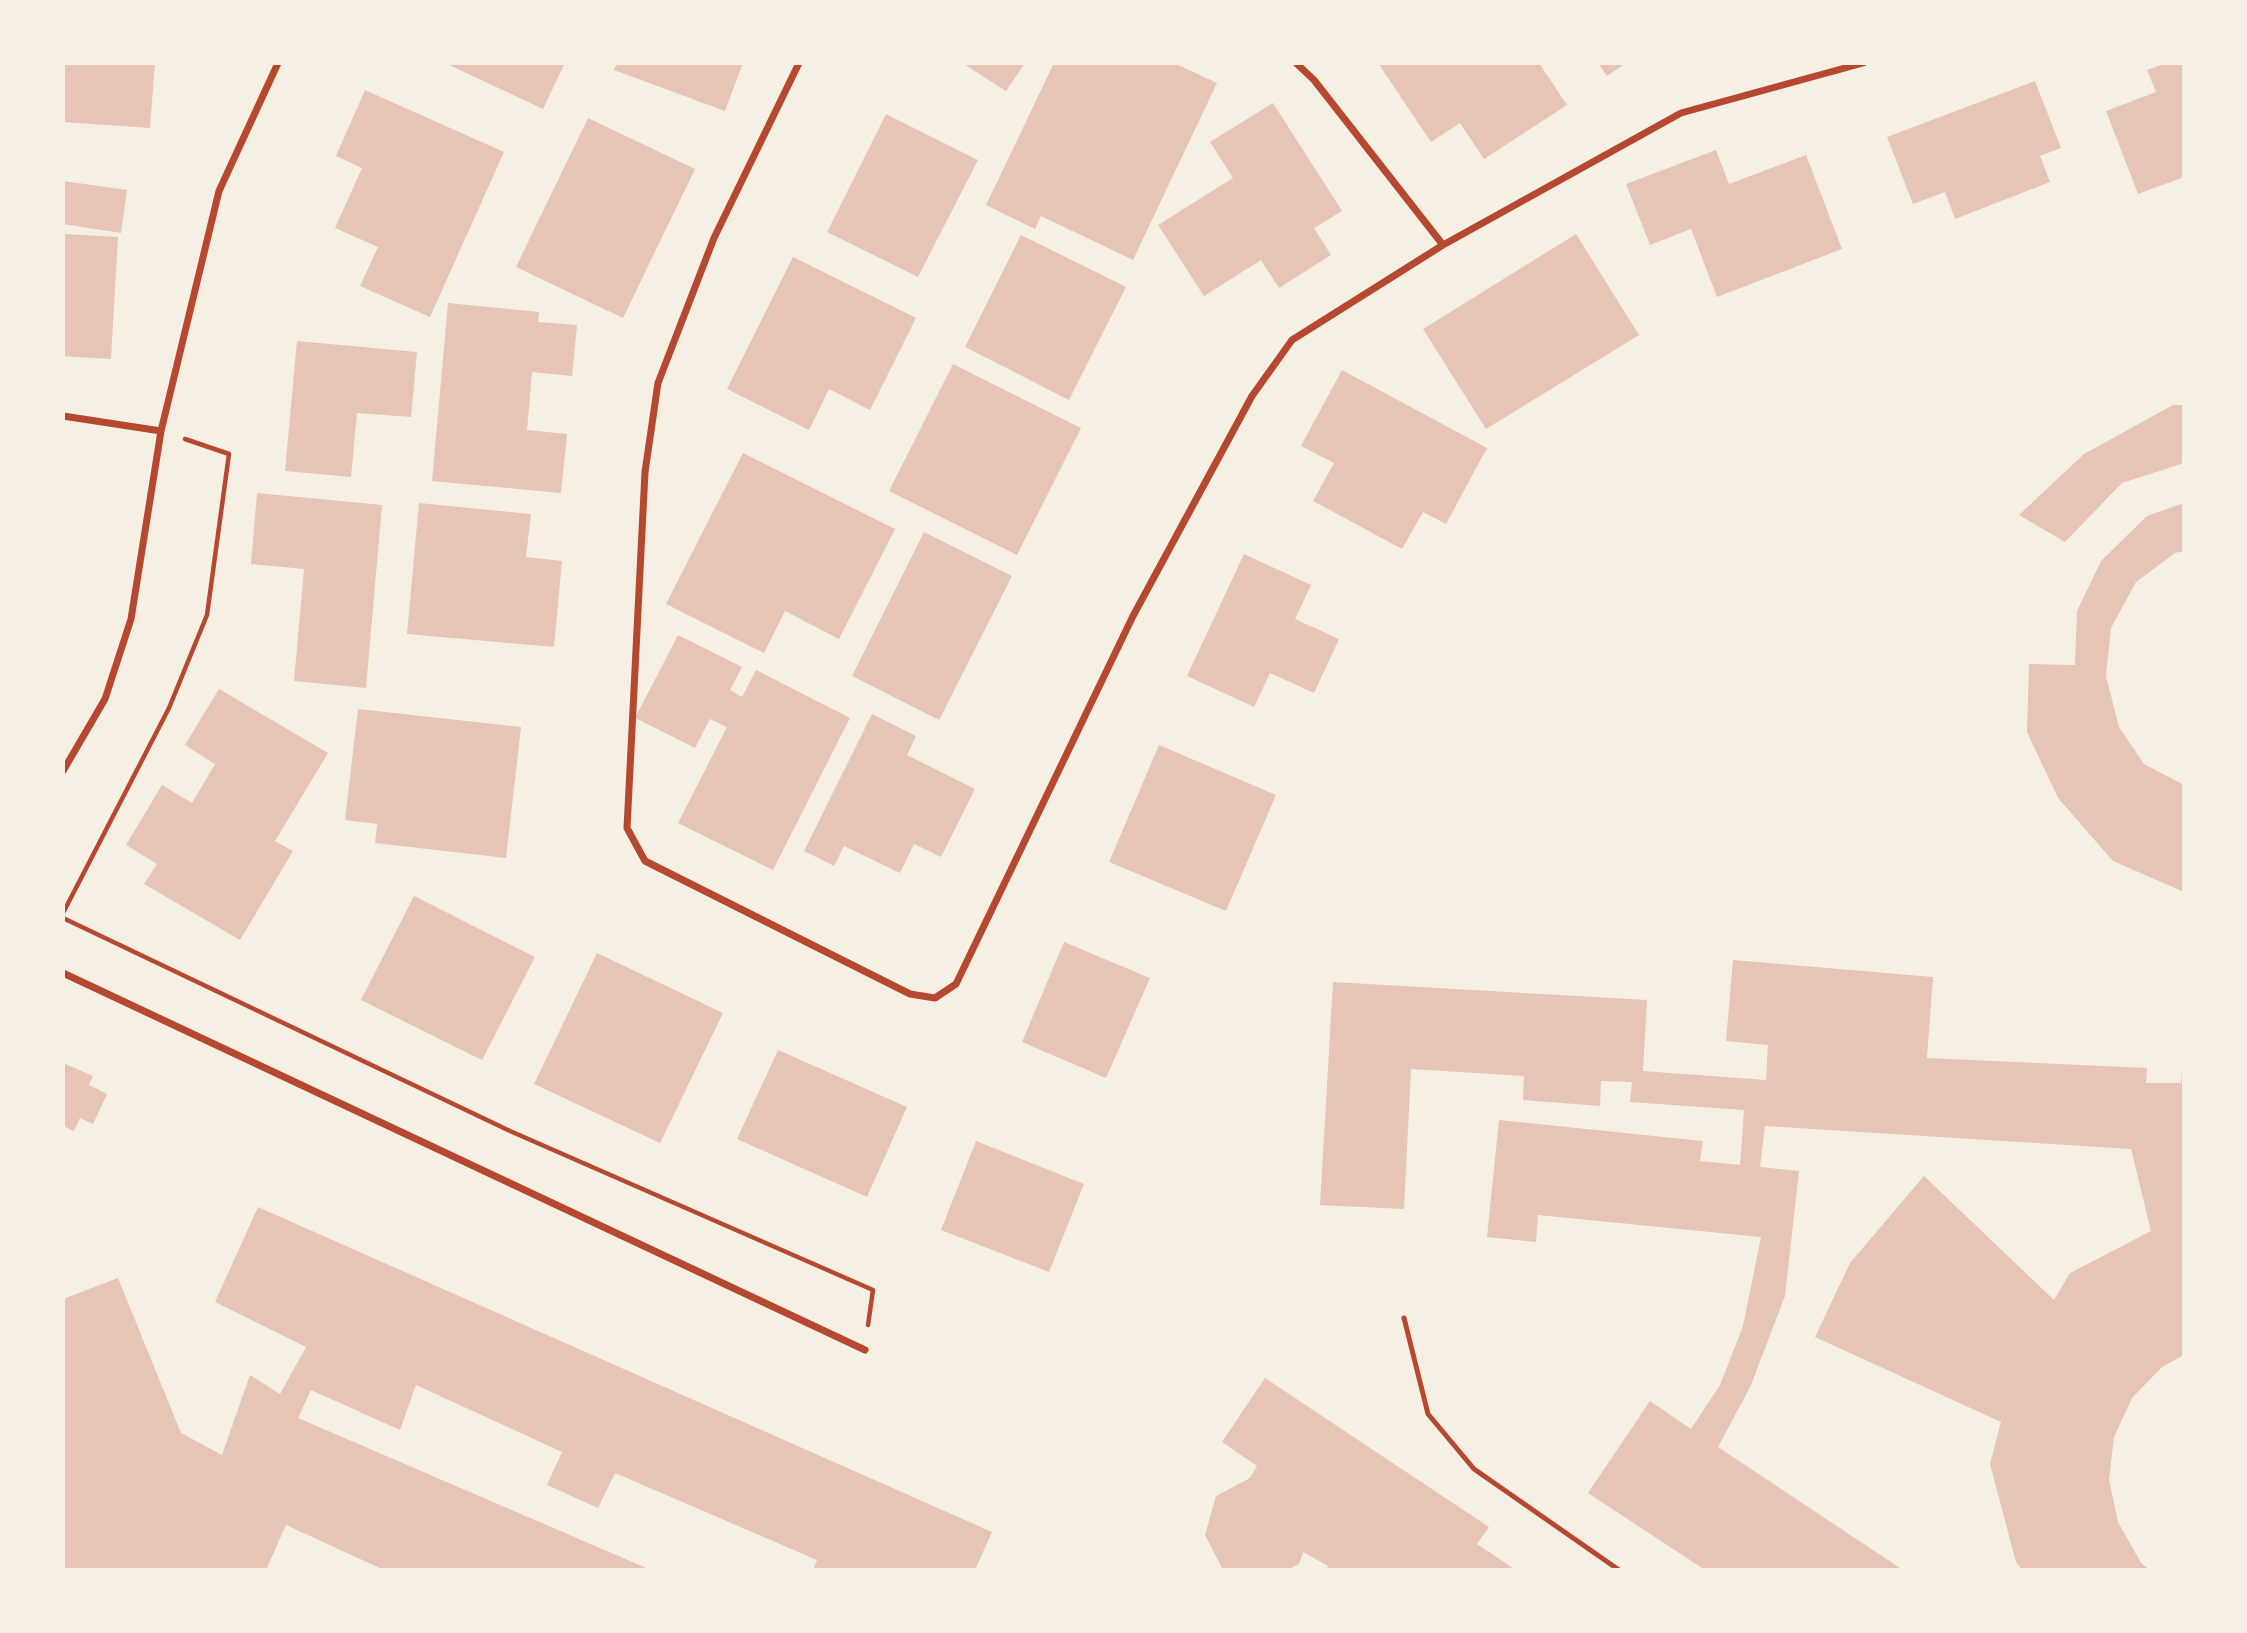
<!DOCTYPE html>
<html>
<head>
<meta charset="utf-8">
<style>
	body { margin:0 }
	#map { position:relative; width:2247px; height:1633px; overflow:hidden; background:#f6efe4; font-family:Lato,sans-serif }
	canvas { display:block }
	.frame { position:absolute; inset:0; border:65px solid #f6efe4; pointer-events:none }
</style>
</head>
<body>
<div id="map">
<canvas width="2247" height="1633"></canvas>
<div class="frame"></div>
</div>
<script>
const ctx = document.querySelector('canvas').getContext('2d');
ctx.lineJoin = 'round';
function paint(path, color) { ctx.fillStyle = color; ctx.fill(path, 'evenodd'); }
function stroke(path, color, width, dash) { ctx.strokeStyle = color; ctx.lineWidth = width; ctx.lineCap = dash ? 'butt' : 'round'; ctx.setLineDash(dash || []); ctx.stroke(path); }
paint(new Path2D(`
	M63 63H155L150 128 63 122Z
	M445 63H565L543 109Z
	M617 63H743L725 111 614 70Z
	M962 63H1025L1006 91Z
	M1054 63H1174L1217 83 1133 260 1041 216 1035 229 986 205Z
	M1378 63H1539L1567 105 1484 159 1460 123 1431 142Z
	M1598 63H1626L1607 76Z
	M2167 63H2184V177L2138 194 2106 111 2156 92 2147 70Z
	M2035 81 2061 148 2040 156 2050 182 1955 219 1945 192 1913 204 1887 137Z
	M365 90 504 152 430 317 360 286 378 247 335 228 362 168 336 156Z
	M1273 103 1342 211 1314 228 1331 255 1279 288 1261 260 1204 296 1158 225 1233 178 1210 142Z
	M886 114 978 160 918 277 827 232Z
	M588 118 695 169 623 318 516 267Z
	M1716 150 1729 184 1806 155 1842 249 1717 297 1691 229 1650 245 1626 184Z
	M63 181 127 190 121 233 63 224Z
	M63 234 118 237 111 359 63 356Z
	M1576 234 1639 335 1486 429 1423 329Z
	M1021 235 1126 287 1069 400 965 347Z
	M793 257 916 318 870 410 829 389 809 430 727 389Z
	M448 303 539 312 538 322 577 325 572 376 532 372 527 430 567 434 561 493 432 481Z
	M297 341 417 352 411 417 357 413 351 477 285 471Z
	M953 364 1081 428 1017 555 889 491Z
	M1342 370 1487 448 1446 524 1423 512 1402 549 1313 501 1334 463 1301 446Z
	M2173 405H2184V463L2122 483 2065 542 2019 515 2084 454Z
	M743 453 895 529 839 639 785 611 764 653 666 604Z
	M257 493 382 505 366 688 294 681 304 569 251 564Z
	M419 503 531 514 526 557 562 561 554 647 407 634Z
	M2184 503V551L2175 553 2136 582 2111 628 2106 676 2119 727 2144 764 2184 785V892L2113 861 2058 798 2027 732 2029 664 2075 665 2077 611 2101 561 2147 516Z
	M924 532 1012 576 939 720 852 676Z
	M1244 554 1311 585 1295 619 1339 639 1314 693 1270 673 1254 707 1187 676Z
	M678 635 742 667 730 690 742 697 756 670 850 718 773 870 678 823 727 727 710 719 695 748 635 718Z
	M219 689 328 753 275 841 293 851 240 940 144 884 157 864 126 845 162 785 192 803 215 764 185 745Z
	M358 709 521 727 506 858 375 843 377 824 345 820Z
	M872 714 916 736 907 755 975 789 941 857 914 844 900 873 844 846 834 866 804 851Z
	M1159 745 1276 795 1226 911 1109 862Z
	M414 896 535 957 482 1060 361 1000Z
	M1064 942 1150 978 1106 1078 1022 1042Z
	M597 953 723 1013 660 1143 534 1084Z
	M1733 960 1933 977 1927 1058 2147 1068 2146 1083H2181L2182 1071H2184V1355L2162 1367 2132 1398 2114 1437 2109 1480 2118 1522 2141 1563 2150 1570H2022L2016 1562 1990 1464 2001 1422 1815 1337 1850 1263 1924 1176 2054 1300 2070 1273 2151 1231 2131 1149 1765 1126 1760 1167 1799 1171 1785 1296 1751 1385 1718 1447 1903 1570H1705L1588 1493 1650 1401 1691 1429 1720 1385 1743 1326 1761 1237 1538 1215 1536 1242 1487 1237 1499 1120 1703 1141 1700 1161 1740 1165 1744 1110 1630 1102 1632 1082 1601 1081 1600 1106 1523 1100 1524 1076 1411 1069 1404 1209 1320 1205 1333 982 1647 1000 1643 1071 1766 1080 1768 1045 1726 1041Z
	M778 1050 907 1107 867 1197 737 1139Z
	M63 1063 93 1076 89 1085 107 1094 93 1124 80 1118 74 1131 63 1126Z
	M976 1141 1084 1184 1049 1272 941 1230Z
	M258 1207 992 1532 975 1570H813L817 1560 615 1473 598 1508 547 1485 562 1452 416 1385 400 1430 311 1390 298 1418 651 1570H384L286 1525 266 1570H63V1299L118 1278 181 1433 222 1455 250 1375 280 1394 306 1347 215 1302Z
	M1265 1378 1489 1527 1477 1544 1516 1570H1326L1328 1566 1303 1552 1299 1564 1287 1570H1223L1205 1535 1216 1496 1250 1478 1257 1466 1222 1442Z`), '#e6c5b7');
stroke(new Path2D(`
	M63 913 169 708 207 615 229 454 185 439
	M63 918 510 1131 873 1290 868 1325`), '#b5482f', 4.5);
stroke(new Path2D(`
	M1404 1318 1428 1414 1474 1469 1619 1570`), '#b5482f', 5);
stroke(new Path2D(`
	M799 63 714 238 658 383 645 472 627 828 645 861 910 994 935 998 956 984 1133 616 1252 396 1292 340 1443 245 1681 113 1863 63
	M1296 63 1314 80 1443 245
	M63 416 161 431
	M63 771 105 699 131 619 161 431 219 191 278 63
	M63 973 865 1350`), '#b5482f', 7);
</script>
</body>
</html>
